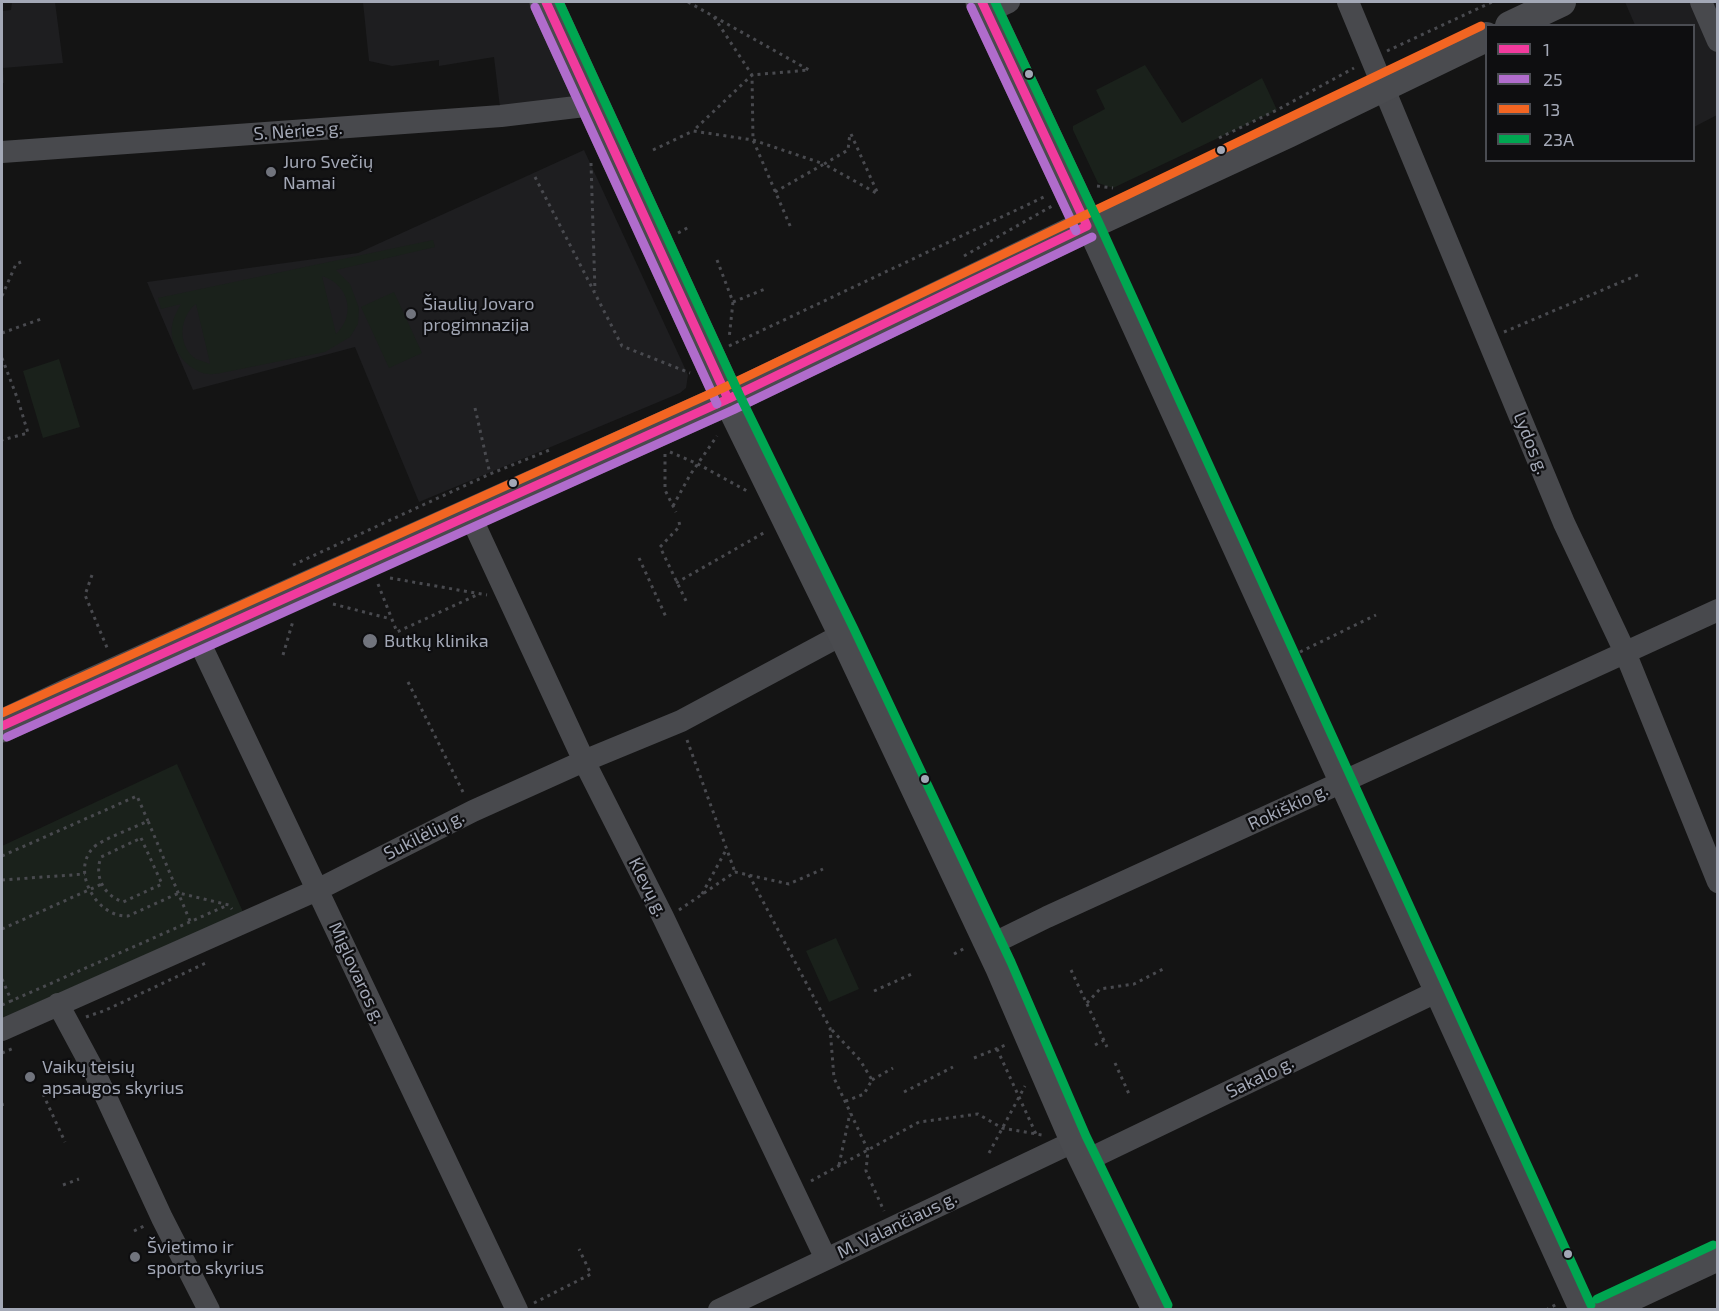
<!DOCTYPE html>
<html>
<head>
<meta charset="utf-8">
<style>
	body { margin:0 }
	#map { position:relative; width:1719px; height:1311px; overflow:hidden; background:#141414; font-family:"Exo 2",sans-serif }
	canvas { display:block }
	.frame { position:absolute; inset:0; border:3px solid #a3a8b6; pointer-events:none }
	.legend { position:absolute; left:1485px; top:24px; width:210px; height:138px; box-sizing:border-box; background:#0e0e10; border:2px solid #4a4c52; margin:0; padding:8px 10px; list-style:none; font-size:18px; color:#a3a8b6 }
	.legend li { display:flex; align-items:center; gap:12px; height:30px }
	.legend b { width:30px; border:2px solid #4a4c52 }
</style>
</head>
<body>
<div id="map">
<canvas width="1719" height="1311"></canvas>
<div class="frame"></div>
<ul class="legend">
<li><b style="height:8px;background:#f13a9d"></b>1</li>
<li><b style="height:8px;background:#b06ccc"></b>25</li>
<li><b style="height:8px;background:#f26522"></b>13</li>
<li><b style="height:8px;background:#00a651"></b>23A</li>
</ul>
</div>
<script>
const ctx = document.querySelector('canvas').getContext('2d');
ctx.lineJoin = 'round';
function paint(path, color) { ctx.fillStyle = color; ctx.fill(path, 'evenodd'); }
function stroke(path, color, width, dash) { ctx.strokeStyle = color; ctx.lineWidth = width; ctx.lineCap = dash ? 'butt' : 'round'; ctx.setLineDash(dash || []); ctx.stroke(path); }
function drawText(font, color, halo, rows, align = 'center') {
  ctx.font = font + ' "Exo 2",sans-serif'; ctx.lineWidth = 4.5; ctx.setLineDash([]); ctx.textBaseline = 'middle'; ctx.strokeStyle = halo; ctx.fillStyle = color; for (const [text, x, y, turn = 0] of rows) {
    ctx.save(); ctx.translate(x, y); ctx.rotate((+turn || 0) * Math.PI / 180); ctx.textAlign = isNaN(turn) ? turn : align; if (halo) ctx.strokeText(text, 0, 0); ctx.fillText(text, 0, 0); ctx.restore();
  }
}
paint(new Path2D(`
	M12 2 22 3 55 2 63 63 3 68 4 83H2V11L11 10Z
	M363 2H532L578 111 501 116 494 57 439 66V60L392 66 369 61Z
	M1625 2H1717V115L1694 127V26L1635 25Z
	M584 150 688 375 686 388 680 393 419 502 355 347 193 390 147 282 358 253Z`), '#1e1e20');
paint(new Path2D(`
	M1145 65 1182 123 1262 78 1277 110 1113 188 1098 183 1073 130V126L1105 109 1096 90Z
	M433 240 435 247 336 270 350 284 359 308 358 324 350 337 325 352 221 373C216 374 208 375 203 373 184 367 169 346 172 326 173 318 177 311 181 304L161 309 158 298ZM322 276C348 284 357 314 336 334ZM196 304 210 363V364C206 362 200 361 196 359 177 346 179 317 196 304Z
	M394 292 422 353 389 368 361 307Z
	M59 359 80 427 43 438 23 371Z
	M177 764 243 912 2 1018V846Z
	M836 938 859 989 829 1002 806 951Z`), '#1a211b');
stroke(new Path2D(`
	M688 2 809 70 752 75 693 131
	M714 17 752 75 753 140 791 228
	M1387 51 1492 2
	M851 134 878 194
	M1219 138 1277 110 1354 68
	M653 150 693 131 753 140 824 164 848 150 850 133
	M591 163 595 291
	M535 177 622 346 690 373
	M1097 186 1113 188
	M775 192 824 164 878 194
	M678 233 689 227
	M964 256 1052 206
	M717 260 733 302 729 339
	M2 296 16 264 21 262
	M733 302 765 289
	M1504 332 1640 274
	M2 333 41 319
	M729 346 1046 196
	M2 358 18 400 28 433 2 440
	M475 408 490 474
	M670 452 698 464 747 491
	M665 454V490L676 512
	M673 506 690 475 717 436
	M679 522 680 526 660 547 687 603
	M639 558 666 617
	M293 565 490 474 552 449
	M92 575 85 595 108 650
	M390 578 487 595
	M676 583 767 531
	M378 584 397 632 479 594
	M333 604 391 619
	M1300 652 1376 615
	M283 655 293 621
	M408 682 465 796
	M687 740 735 872
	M141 838 162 884 123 902C103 895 94 876 101 857Z
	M2 856 137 796 148 821
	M749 875 830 1028 834 1078 868 1150 866 1171 884 1211
	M2 880 85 874
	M702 894 726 850
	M679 910 735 872 789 884 823 869
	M190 921 148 821C136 827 100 840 93 848 70 872 98 918 128 916L179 893 229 905 232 909
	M2 929 102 884
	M954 954 965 948
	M1071 970 1107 1047
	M2 979 12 1002
	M874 991 914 973
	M1087 1003 1100 989 1134 984 1165 968
	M2 1005 228 905
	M86 1017 106 1010 208 962
	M832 1030 860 1060 872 1080 864 1094 846 1101
	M1095 1045 1104 1040
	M997 1049 1036 1134
	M2 1053 14 1048
	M974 1058 1008 1044
	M1115 1063 1129 1094
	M872 1080 893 1068
	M904 1092 953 1067
	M43 1094 65 1142
	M2 1103 3 1108
	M989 1153 1025 1086
	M839 1165 850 1113
	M811 1181 919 1122 978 1114 1002 1128 1042 1135
	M63 1185 79 1179
	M134 1231 146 1225
	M534 1303 591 1274 579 1249
	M1546 1310 1557 1304`), '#494a4f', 3, [3, 4.5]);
stroke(new Path2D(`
	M1348 2 1564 523 1625 652 1718 882
	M1701 2 1718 41
	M987 12 1009 2
	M2 152 501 116 593 105
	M1087 226 1580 1310
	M470 515 584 761 663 917 826 1259
	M197 637 517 1310
	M990 945 1047 917 1718 610
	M58 1004 94 1071 162 1218 209 1310
	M2 1030 317 890 473 811 584 761 681 721 843 634
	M1085 1161 1436 992
	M719 1310 1075 1141`), '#48494d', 22);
stroke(new Path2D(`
	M1510 26 1561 2
	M1087 226 1288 133 1486 37
	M728 399 843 634 1000 967 1075 1141 1157 1310
	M1602 1310 1718 1256`), '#4a4b4f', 30);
stroke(new Path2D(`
	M546 2 728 399
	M2 726 70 694 728 399 1087 226 982 2`), '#4a4a4e', 33);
stroke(new Path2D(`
	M546 2 728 399
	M982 2 1087 226
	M2 726 728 399 1087 226`), '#f13a9d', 9);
stroke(new Path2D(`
	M535 7 717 404
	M971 7 1076 231
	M7 737 733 410 1092 237`), '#b06ccc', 9);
stroke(new Path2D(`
	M2 713 723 388 1481 26`), '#f26522', 9);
stroke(new Path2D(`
	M559 2 739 394 854 629 1011 962 1086 1136 1168 1305
	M995 2 1098 221 1591 1305
	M1597 1299 1713 1245`), '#00a651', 9);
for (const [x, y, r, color] of [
	[1029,74,5,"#a3a8b6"],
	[1221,150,5,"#a3a8b6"],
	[271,172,6,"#71747d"],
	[411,314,6,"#71747d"],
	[513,483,5,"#a3a8b6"],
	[370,641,8,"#71747d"],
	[925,779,5,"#a3a8b6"],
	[30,1077,6,"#71747d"],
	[1568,1254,5,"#a3a8b6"],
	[135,1257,6,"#71747d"]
]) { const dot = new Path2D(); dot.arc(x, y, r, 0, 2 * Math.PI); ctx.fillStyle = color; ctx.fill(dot); stroke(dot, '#0e0e10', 2); }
drawText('18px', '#a3a8b6', '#0e0e10', [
	["S. Nėries g.",298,131,-4],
	["Lydos g.",1531,443,68],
	["Rokiškio g.",1288,807,-25],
	["Sukilėlių g.",424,835,-27],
	["Klevų g.",648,887,63],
	["Miglovaros g.",357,973,65],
	["Sakalo g.",1260,1077,-26],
	["M. Valančiaus g.",897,1225,-26]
]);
drawText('18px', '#a3a8b6', '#0e0e10', [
	["Juro Svečių",283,162],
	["Namai",283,183],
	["Šiaulių Jovaro",423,304],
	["progimnazija",423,325],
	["Butkų klinika",384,641],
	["Vaikų teisių",42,1067],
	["apsaugos skyrius",42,1088],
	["Švietimo ir",147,1247],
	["sporto skyrius",147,1268]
], 'left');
</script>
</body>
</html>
